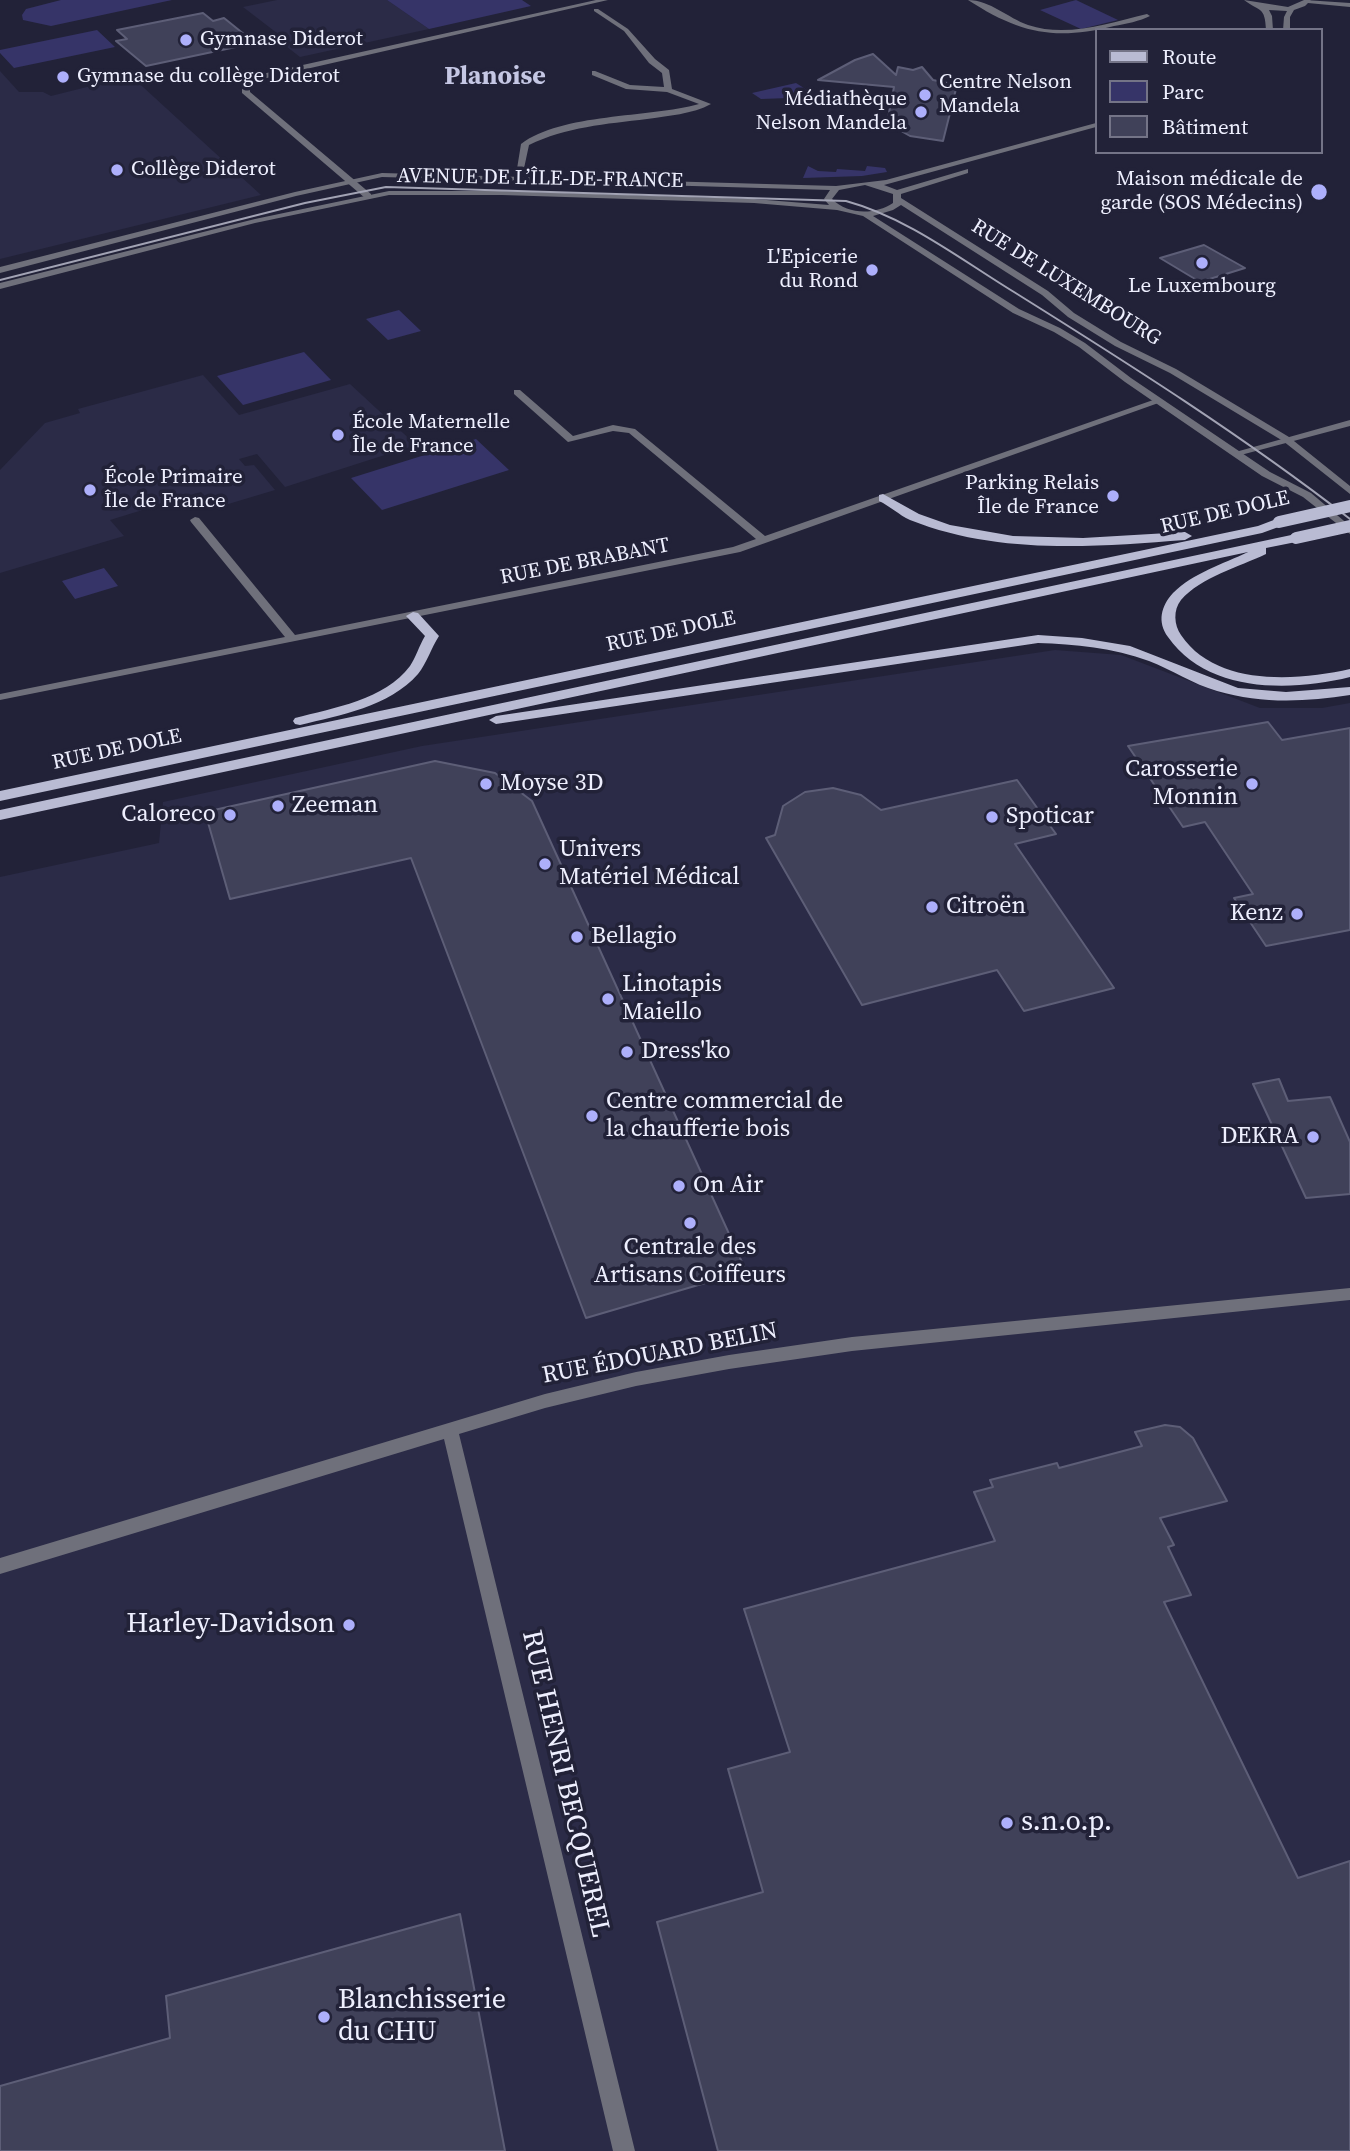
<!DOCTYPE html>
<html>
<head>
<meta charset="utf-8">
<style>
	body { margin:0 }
	#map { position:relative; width:1350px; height:2151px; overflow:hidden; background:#222238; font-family:"Source Serif 4",serif }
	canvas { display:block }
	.legend { position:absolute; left:1095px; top:28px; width:228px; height:126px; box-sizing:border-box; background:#222238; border:2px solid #747487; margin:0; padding:9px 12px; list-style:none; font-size:21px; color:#eeeffe }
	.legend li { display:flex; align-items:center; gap:14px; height:35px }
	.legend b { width:35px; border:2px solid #747487 }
</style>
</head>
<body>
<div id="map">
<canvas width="1350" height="2151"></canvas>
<ul class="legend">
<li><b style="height:9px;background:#b9bbd3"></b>Route</li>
<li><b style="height:19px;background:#363468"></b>Parc</li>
<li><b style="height:19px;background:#404159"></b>Bâtiment</li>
</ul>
</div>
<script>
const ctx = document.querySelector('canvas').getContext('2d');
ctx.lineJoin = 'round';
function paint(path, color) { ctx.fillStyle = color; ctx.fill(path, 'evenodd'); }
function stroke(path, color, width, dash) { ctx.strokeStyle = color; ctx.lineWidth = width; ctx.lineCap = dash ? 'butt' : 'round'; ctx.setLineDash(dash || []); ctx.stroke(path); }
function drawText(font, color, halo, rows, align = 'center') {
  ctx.font = font + ' "Source Serif 4",serif'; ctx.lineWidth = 7; ctx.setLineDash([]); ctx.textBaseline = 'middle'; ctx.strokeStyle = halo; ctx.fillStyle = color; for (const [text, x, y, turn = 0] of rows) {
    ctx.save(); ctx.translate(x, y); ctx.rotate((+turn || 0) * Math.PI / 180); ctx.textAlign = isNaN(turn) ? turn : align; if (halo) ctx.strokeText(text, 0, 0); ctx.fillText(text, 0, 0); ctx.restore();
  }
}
paint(new Path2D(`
	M277 0H387L429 29 300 57 282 43 286 40 243 7Z
	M0 71 19 92H43L51 96 131 76 261 195 0 259Z
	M203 375 239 415 350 384 416 445 285 487 257 454 239 459 245 466 254 465 275 490 215 508 201 492 110 520 124 536 0 573V470L45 423 80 413 78 409Z
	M1055 650 1121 655 1260 708H1322L1350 703V2151H0V877L159 843 163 802 422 746Z`), '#2b2b47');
paint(new Path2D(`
	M61 0H172L51 26 23 20 22 15 26 9Z
	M387 0H522L531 6 429 29Z
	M1076 0 1118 20 1081 29 1040 10Z
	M97 30 115 47 14 68 0 53V50Z
	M796 83 818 97 761 99 752 93Z
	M808 166 818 171 836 172 837 169 865 171 867 166 885 168 887 172 862 176 803 178Z
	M399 310 421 331 388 340 366 319Z
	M304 352 331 380 243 405 217 376Z
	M476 439 509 470 382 510 351 478Z
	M104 568 118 586 75 599 62 581Z`), '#363468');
const building = new Path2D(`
	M203 13 213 21 224 18 255 43 146 66 116 41 127 39 117 30Z
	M873 54 896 75 898 67 913 70 922 67 933 80 957 85 943 141 910 136 887 123 894 87 818 80 855 60Z
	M1204 245 1245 268 1200 282 1160 258Z
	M1268 722 1282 740 1350 728V930L1266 946 1234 898 1253 894 1205 822 1183 827 1128 746Z
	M435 761 495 773 532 801 746 1271 586 1318 411 858 230 899 205 812Z
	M1017 780 1056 834 1015 844 1114 988 1024 1011 997 970 862 1005 766 838 775 835 783 806 805 792 833 788 861 795 881 810Z
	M1279 1079 1288 1101 1330 1097 1350 1142V1194L1306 1198 1253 1084Z
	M1165 1425 1180 1427 1193 1438 1227 1501 1160 1518 1174 1545 1168 1547 1191 1595 1164 1602 1298 1878 1350 1861V2151H718L657 1922 763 1892 728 1769 790 1752 744 1609 995 1541 974 1492 993 1487 990 1480 1057 1463 1059 1468 1142 1446 1135 1432Z
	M460 1914 505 2151H0V2086L170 2038 166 1996Z`);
paint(building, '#404159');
stroke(building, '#5d5e77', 2);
paint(new Path2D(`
	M596 0H608L258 80 250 86V92L371 194V198H365L242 93V85L253 76Z
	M968 0C990 0 1008 18 1028 25 1067 38 1109 23 1147 14L1150 16C1140 21 1126 24 1114 26 1054 41 1019 33 968 0Z
	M1305 0 1350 3V7L1308 3Z
	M594 9H598L628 29 655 59 669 70 672 89 711 104C693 114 667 116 647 119 606 124 566 127 529 145L523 173 516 175 521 144C562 113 648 118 699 104L667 92 626 89 592 75V71H595L630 85 664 87 662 73 649 63 624 31 594 11Z
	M514 390H520L573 436 613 425 635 429 765 536 1156 399 1164 401 740 552 0 700V694L285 637 191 522 190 520 195 517 199 518 295 635 733 547 756 539 629 433 613 431 568 442 514 394Z
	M1350 420V426L1237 456 1232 453Z
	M1350 1288V1300L852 1351 729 1369 636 1386 545 1408 459 1434 635 2151H613L444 1439 0 1574V1558L545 1394 636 1372 729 1355 852 1337Z`), '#6f707b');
paint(new Path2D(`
	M1244 0 1288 7 1304 0H1311L1305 6 1294 10 1290 17V30H1283L1284 17 1287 11 1269 10 1272 16 1273 30H1266C1265 6 1260 12 1244 0Z
	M1096 123V127L884 185 897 190 968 169V173L901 194V198L1048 291 1074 313 1121 342 1176 369 1289 437 1350 486V494L1283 441 1170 373 1115 346 1068 317 1042 295 901 205 893 210 873 216 1019 309 1060 328 1085 343 1131 378 1270 472 1311 493 1350 526V534L1303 497 1262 476 1125 382 1079 347 1054 332 1013 313 863 216 837 210 754 203 502 195H389L255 223 0 289V283L255 219 389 191H502L754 199 829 205 824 199 830 190 382 177 296 196 0 273V267L295 192 382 173 836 186 886 180ZM865 185 893 194V203C875 215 848 215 832 199L839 190Z`), '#6f707b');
paint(new Path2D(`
	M883 494 919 514 950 525 1013 536 1083 538 1185 532 1192 536 1185 540C1093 547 998 555 910 520 899 515 890 506 879 501V495Z
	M1279 518 1284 519V525L1262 533 0 801V791L1258 526Z
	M1296 534 1303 538 1301 541 1266 548V554C1239 567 1201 577 1181 600 1173 610 1174 625 1181 635 1216 687 1297 681 1350 669V677C1290 692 1207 693 1168 637 1157 622 1161 606 1173 593 1193 573 1223 564 1248 552L0 820V810Z
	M413 612 418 613 439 636C431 648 427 663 418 674 389 707 340 715 300 725L295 724 293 721 295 718C333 708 385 700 410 666 416 657 419 646 425 636L406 616Z
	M1038 635 1082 638 1130 646 1238 688 1286 692 1350 687V695C1305 702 1261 704 1217 691 1193 684 1172 670 1149 661 1113 648 1075 644 1038 643L496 724 489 720 496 716Z`), '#b9bbd3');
stroke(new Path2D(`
	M0 280 305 203 386 187 846 201C908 218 960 259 1014 292 1129 364 1243 436 1350 519`), '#a2a3b4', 2);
stroke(new Path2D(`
	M1279 522 1350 506
	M1296 538 1350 526`), '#b9bbd3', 12);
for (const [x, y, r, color] of [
	[186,40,7,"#adaffb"],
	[63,77,7,"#adaffb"],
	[925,95,7,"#adaffb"],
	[921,112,7,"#adaffb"],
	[117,170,7,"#adaffb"],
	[1319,192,9,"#adaffb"],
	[1202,263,7,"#adaffb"],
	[872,270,7,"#adaffb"],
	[338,435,7,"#adaffb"],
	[90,490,7,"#adaffb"],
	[1113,496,7,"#adaffb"],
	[486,784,7,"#adaffb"],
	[1252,784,7,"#adaffb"],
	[278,806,7,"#adaffb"],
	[230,815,7,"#adaffb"],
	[992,817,7,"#adaffb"],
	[545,864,7,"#adaffb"],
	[932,907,7,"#adaffb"],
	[1297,914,7,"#adaffb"],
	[577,937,7,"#adaffb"],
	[608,999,7,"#adaffb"],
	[627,1052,7,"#adaffb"],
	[592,1116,7,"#adaffb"],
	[1313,1137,7,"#adaffb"],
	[679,1186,7,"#adaffb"],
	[690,1223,7,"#adaffb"],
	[349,1625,7,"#adaffb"],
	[1007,1823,7,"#adaffb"],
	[324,2017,7,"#adaffb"]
]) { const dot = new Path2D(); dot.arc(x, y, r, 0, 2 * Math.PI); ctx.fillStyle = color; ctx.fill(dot); stroke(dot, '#222238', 2.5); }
drawText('21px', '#eeeffe', '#222238', [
	["Gymnase Diderot",200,40],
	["Gymnase du collège Diderot",77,77],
	["Centre Nelson",939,83],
	["Mandela",939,107],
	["Médiathèque",907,100,"right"],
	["Nelson Mandela",907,124,"right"],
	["Collège Diderot",131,170],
	["Maison médicale de",1303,180,"right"],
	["garde (SOS Médecins)",1303,204,"right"],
	["L'Epicerie",858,258,"right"],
	["du Rond",858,282,"right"],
	["Le Luxembourg",1202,287,"center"],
	["École Maternelle",352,423],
	["Île de France",352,447],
	["École Primaire",104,478],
	["Île de France",104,502],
	["Parking Relais",1099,484,"right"],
	["Île de France",1099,508,"right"]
], 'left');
drawText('21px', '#eeeffe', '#222238', [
	["AVENUE DE L’ÎLE-DE-FRANCE",540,179,1],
	["RUE DE LUXEMBOURG",1066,283,32],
	["RUE DE DOLE",1225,513,-13],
	["RUE DE BRABANT",585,562,-11],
	["RUE DE DOLE",671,632,-12],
	["RUE DE DOLE",117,750,-12]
]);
drawText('24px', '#eeeffe', '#222238', [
	["Carosserie",1238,770,"right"],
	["Monnin",1238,798,"right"],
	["Moyse 3D",500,784],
	["Zeeman",292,806],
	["Caloreco",216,815,"right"],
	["Spoticar",1006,817],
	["Univers",559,850],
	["Matériel Médical",559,878],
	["Citroën",946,907],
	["Kenz",1283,914,"right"],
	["Bellagio",591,937],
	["Linotapis",622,985],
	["Maiello",622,1013],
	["Dress'ko",641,1052],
	["Centre commercial de",606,1102],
	["la chaufferie bois",606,1130],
	["DEKRA",1299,1137,"right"],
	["On Air",693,1186],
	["Centrale des",690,1248,"center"],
	["Artisans Coiffeurs",690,1276,"center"]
], 'left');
drawText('24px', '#eeeffe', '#222238', [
	["RUE ÉDOUARD BELIN",660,1354,-11]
]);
drawText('bold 26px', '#c5c7e4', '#222238', [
	["Planoise",495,77]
]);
drawText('28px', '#eeeffe', '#222238', [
	["Harley-Davidson",335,1625,"right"],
	["s.n.o.p.",1021,1823],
	["Blanchisserie",338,2001],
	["du CHU",338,2033]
], 'left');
drawText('28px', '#eeeffe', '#222238', [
	["RUE HENRI BECQUEREL",565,1784,77]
]);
</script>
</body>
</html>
